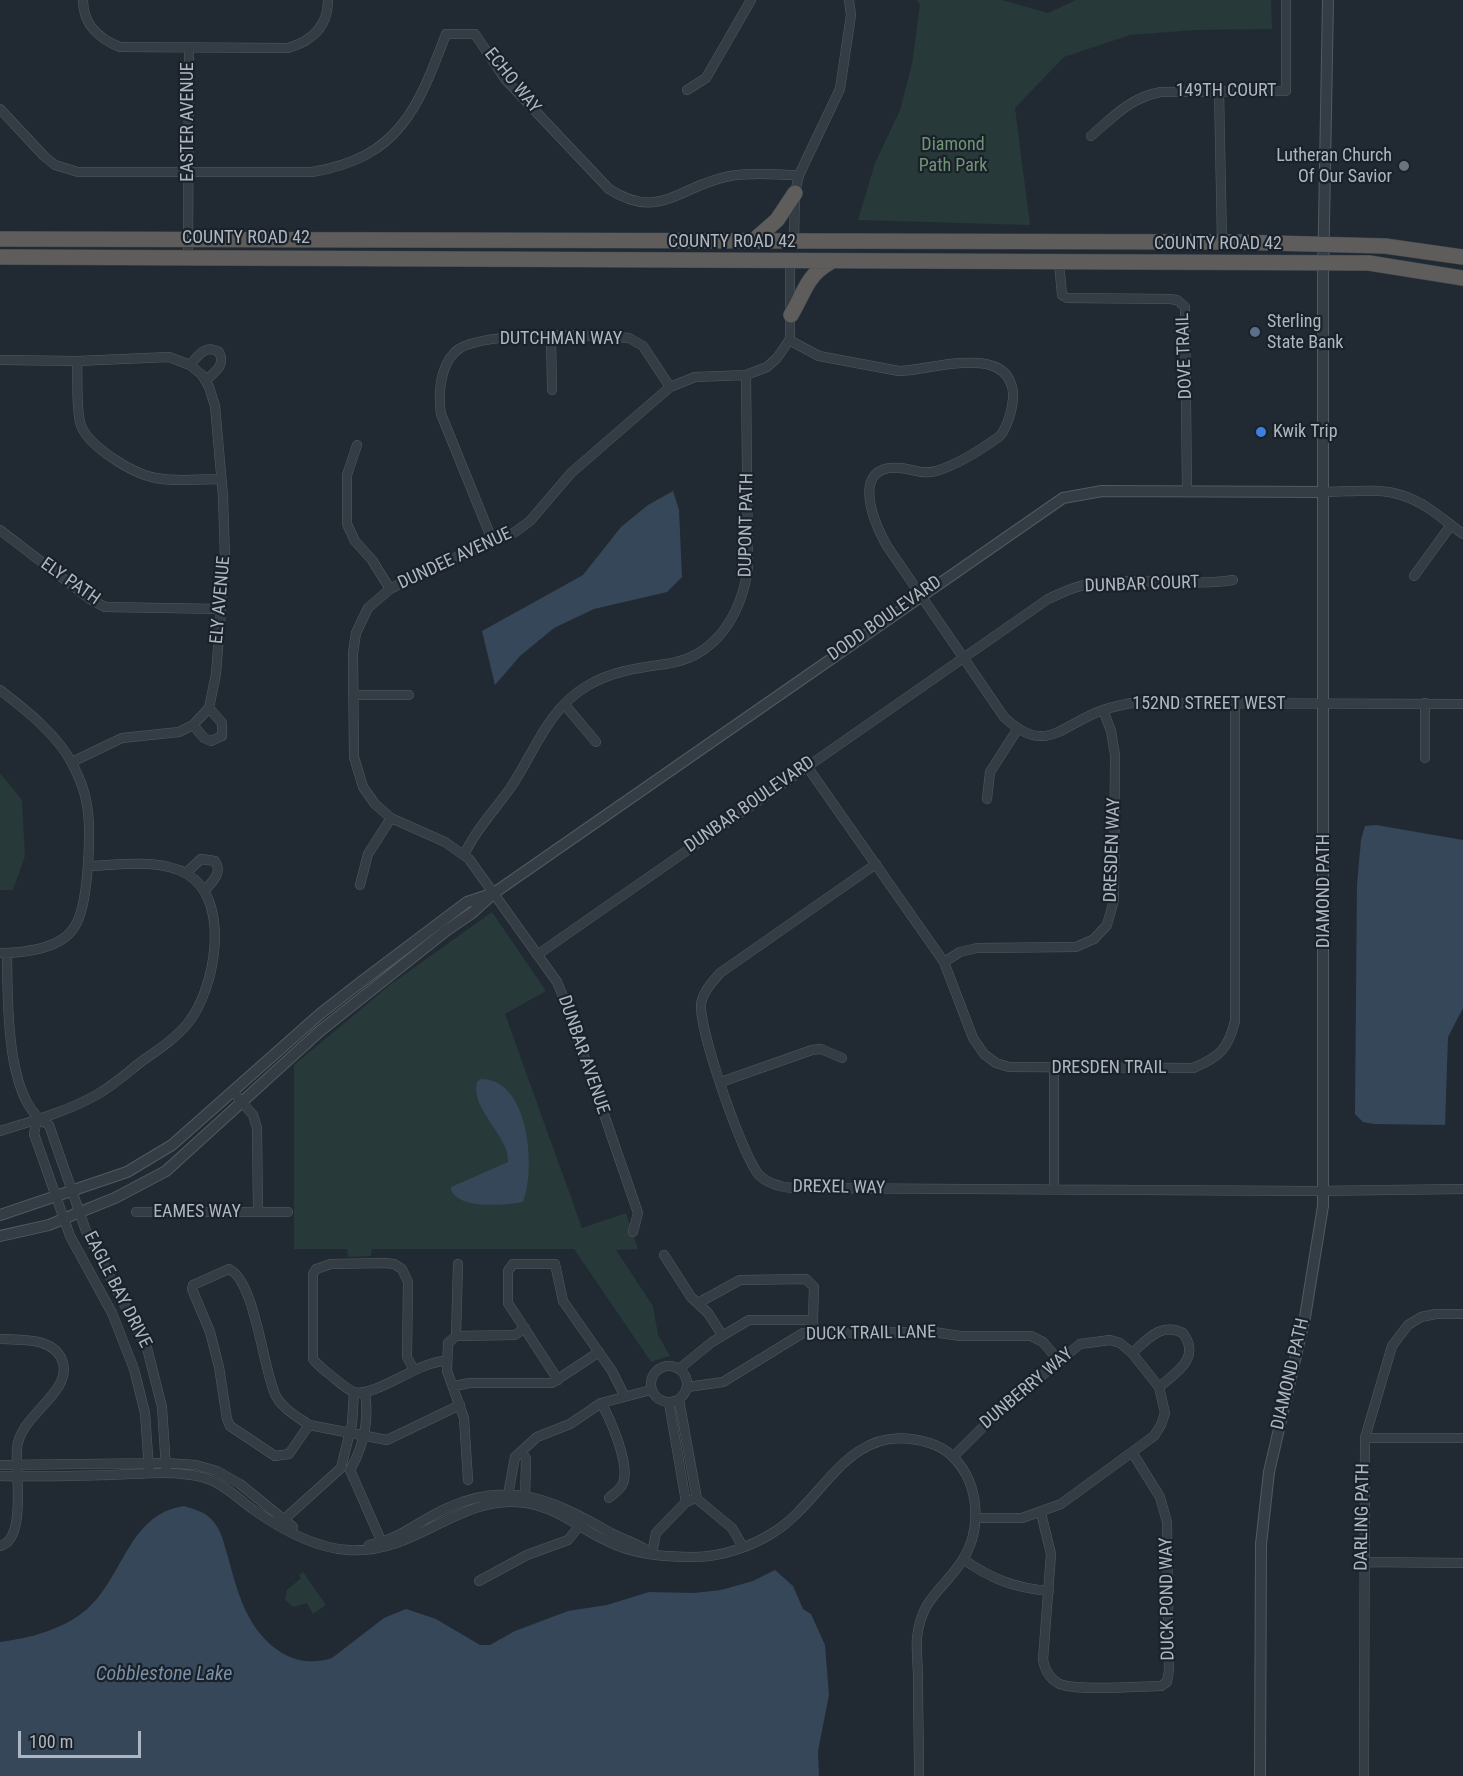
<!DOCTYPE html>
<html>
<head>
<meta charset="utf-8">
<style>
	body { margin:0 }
	#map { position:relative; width:1463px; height:1776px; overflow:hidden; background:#212a33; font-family:"Roboto Condensed",sans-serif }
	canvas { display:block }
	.scale { position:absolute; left:18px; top:1731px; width:123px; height:27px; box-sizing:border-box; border:3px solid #aeb7c1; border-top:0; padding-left:8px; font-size:18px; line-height:21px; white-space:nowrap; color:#aeb7c1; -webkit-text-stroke:4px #1a2129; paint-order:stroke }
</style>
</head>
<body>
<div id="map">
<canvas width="1463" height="1776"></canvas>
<div class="scale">100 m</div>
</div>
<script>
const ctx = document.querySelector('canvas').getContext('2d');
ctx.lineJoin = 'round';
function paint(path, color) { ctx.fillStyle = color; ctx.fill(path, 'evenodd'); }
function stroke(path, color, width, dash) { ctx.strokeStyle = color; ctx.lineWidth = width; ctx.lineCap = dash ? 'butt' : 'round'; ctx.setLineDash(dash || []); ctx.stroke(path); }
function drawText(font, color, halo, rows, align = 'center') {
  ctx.font = font + ' "Roboto Condensed",sans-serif'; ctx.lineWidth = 4.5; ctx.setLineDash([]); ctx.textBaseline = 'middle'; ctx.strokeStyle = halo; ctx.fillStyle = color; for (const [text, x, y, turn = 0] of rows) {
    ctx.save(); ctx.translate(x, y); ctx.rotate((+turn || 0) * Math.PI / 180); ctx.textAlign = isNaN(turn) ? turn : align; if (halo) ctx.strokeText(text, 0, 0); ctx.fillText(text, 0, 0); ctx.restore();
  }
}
paint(new Path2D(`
	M917 0H1002L1048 13 1076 0H1271L1272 29 1195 30 1130 35 1064 57 1015 108 1030 225 858 220 875 163 900 110 912 64 920 5Z
	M0 773 22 800 25 856 13 890H0Z
	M492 912 546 991 505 1014 582 1228 626 1213 638 1249 616 1250 653 1306 658 1335 670 1356 651 1362 574 1249H372L371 1256 348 1257 347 1249H294V1065L391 984Z
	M303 1572 326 1605 313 1614 307 1603 293 1607 285 1600 287 1590 301 1578 299 1575Z`), '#273938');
paint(new Path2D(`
	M673 491 679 510 682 577 667 592 594 609 554 628 520 656 495 685 482 631 583 575 621 527 648 505Z
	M1376 825 1463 840V1008L1448 1037 1445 1125 1374 1124 1363 1122 1355 1114 1357 884 1361 840 1365 826Z
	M481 1079C530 1079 536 1170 523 1202 505 1205 460 1210 451 1190V1187L508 1162C510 1136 470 1110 477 1082Z
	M184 1506C194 1509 205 1512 212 1520 222 1530 224 1545 228 1557 238 1594 247 1629 279 1651 295 1662 314 1664 332 1658L384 1618 406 1609 436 1619 480 1645H490L515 1631 568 1611 607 1605 649 1592 694 1593 721 1590 753 1581 775 1570 793 1586 803 1609 811 1614 825 1645 829 1695 818 1751 819 1776H0V1642C30 1638 62 1630 86 1610 123 1579 128 1514 184 1506Z`), '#364759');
const minor = new Path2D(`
	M83 0C83 24 99 39 120 47L288 48C312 41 328 27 328 0
	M687 90 706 78 751 0
	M1219 91 1222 242
	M0 109 44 156 55 165 78 172H312C399 158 418 108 446 34H475L505 79 609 189C660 222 680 185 730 176 752 172 777 175 799 175
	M1091 136C1113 117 1131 97 1161 92L1286 91V0
	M794 241 795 193 799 175 840 89 851 15 849 0
	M188 257 189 48
	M1059 263 1062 295 1067 298 1170 299 1177 300 1185 307 1187 491
	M551 337 552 390
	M789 340 819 356 899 371C929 371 1007 342 1013 392 1014 405 1008 426 1000 436 982 449 957 465 936 471 922 475 913 469 900 468 849 464 874 523 887 546L1004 717C1046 757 1062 724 1103 710 1112 707 1122 705 1131 703L1463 704
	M0 360 77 361 169 357 190 365 202 375 209 387 215 406 223 496 225 559 216 674 209 708 193 725 179 732 122 738 72 762
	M77 361C78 381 76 403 80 422 85 445 133 474 156 478 176 482 200 479 221 479
	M190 365C198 355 206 344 219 352 226 365 215 372 206 380
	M357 445 347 475V524L355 541 372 560 390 589
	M1324 492C1349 492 1380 487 1404 496 1426 503 1445 521 1463 534
	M0 530 90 599 105 607 221 609
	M493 542 441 414C438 394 440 367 455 352 476 330 597 335 629 338L643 346 670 387
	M1414 576 1451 525
	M0 690C26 710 58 735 73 765 78 775 84 789 86 800 92 826 89 904 75 926 62 949 24 953 0 953
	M353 695H409
	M1425 703V758
	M565 705 596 742
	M193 725 204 738 211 741 222 736V723L209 708
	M806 765 944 962 973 1038 984 1054 996 1063 1009 1067 1193 1068C1220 1057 1228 1049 1235 1021V704
	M987 799 990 772 1017 730
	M464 855C476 829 495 810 511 787 535 751 548 709 587 686 612 671 638 668 666 664 716 657 741 615 748 568L746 375
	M876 864 720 973C712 982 703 992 701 1004 699 1030 742 1155 759 1175 768 1184 781 1187 793 1188L1314 1191 1463 1189
	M186 873 201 859 215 861C223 873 212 882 204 891
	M360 885 368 854 391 818
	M7 953C8 996 4 1104 49 1125L86 1231 147 1348 162 1407 166 1468
	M537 955 1048 599C1057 595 1065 591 1074 588 1118 573 1184 588 1233 580
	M944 962 960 952 977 948 1076 947 1094 939 1107 925 1114 900 1115 755 1111 731 1103 710
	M721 1082 812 1050 821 1049 842 1058
	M233 1092 253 1115 257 1128 258 1212
	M37 1119 34 1134 70 1236 112 1313 134 1369 145 1413 149 1469
	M0 1131C32 1121 69 1111 98 1094 114 1085 128 1072 142 1061 158 1050 176 1038 188 1023 215 990 232 900 187 874 160 858 118 865 88 866
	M1054 1189V1069
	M136 1212H288
	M633 1232 638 1213 565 1001 557 982 469 859 445 842 391 818 375 804 363 787 354 757 353 653 356 633 368 608 390 589 426 570 515 532 530 521 571 473 670 387 695 377 746 375 767 367 777 358 790 339V262
	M664 1255 691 1297 708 1313 722 1335
	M458 1264 456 1336 448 1343 447 1371 464 1418 468 1480
	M698 1303 740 1280 806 1279 814 1287 813 1320
	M456 1336 515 1335 525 1328
	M0 1339C21 1340 56 1337 63 1363 71 1394 19 1415 17 1449 15 1471 27 1540 0 1546
	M1132 1353C1148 1339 1161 1322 1183 1333 1201 1358 1177 1372 1159 1387
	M651 1384a18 18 0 1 1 36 0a18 18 0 1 1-36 0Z
	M679 1369 712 1342 749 1320H813L814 1334
	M414 1370 407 1357 408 1282 402 1269 394 1264 384 1263 331 1264 316 1269 313 1274V1359C319 1367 327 1372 334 1378 340 1383 347 1389 354 1392 375 1398 420 1360 447 1361
	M558 1380 508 1303V1271L513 1264H555L563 1301 612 1371 624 1395
	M454 1386 470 1383H552L599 1352
	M687 1387 723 1382 803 1333 934 1332 960 1336H1031L1043 1342 1059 1361
	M679 1400 697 1499 732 1528 743 1547
	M601 1403C611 1420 628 1460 624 1480 623 1488 614 1493 609 1498
	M669 1403 686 1502
	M309 1425C298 1417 280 1407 275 1394 263 1368 255 1281 229 1269L193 1285 192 1289 210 1332 219 1367 227 1419 230 1426 275 1456 289 1454 309 1425 387 1440 460 1405
	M1365 1438H1463
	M522 1452 526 1459 525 1500
	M953 1457 998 1412 1080 1344 1110 1340 1120 1343 1132 1353 1159 1387 1165 1413 1161 1425 1154 1436 1061 1504 1022 1518H975
	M0 1465 165 1463 196 1465 217 1471 240 1484 293 1527
	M350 1470 383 1545
	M350 1470C364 1446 369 1419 365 1392
	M0 1476C37 1477 74 1476 111 1475 141 1474 172 1470 201 1477 222 1482 236 1497 254 1510 281 1529 314 1548 348 1550 417 1555 458 1493 526 1503 558 1508 579 1528 607 1541 634 1555 666 1557 695 1557 721 1557 753 1546 774 1532 822 1502 845 1430 911 1439 927 1441 943 1446 954 1458 980 1485 982 1530 962 1561 943 1590 922 1597 917 1637 916 1650 918 1665 918 1679 918 1711 919 1744 919 1776
	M507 1500 515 1457 537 1437 570 1424 601 1403 651 1390
	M1041 1513 1051 1554 1043 1660C1045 1670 1049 1678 1058 1683 1072 1692 1141 1686 1161 1686L1167 1682 1169 1670 1167 1522 1160 1497 1132 1452
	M280 1523 341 1468 352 1424 354 1392
	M369 1545C399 1540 420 1520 447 1508 511 1479 555 1501 611 1533 624 1540 637 1543 648 1551
	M652 1553 656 1533 686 1502 691 1500
	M963 1559C991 1579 1015 1588 1049 1591
	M1363 1562 1463 1563
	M479 1581 527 1555 568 1540 584 1520
	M1364 1776 1365 1438 1392 1346 1408 1325 1421 1317 1436 1314H1463`);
const tertiary = new Path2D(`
	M0 1215 127 1172 172 1145 320 1014 361 982 467 902 488 895
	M0 1236 49 1225 80 1212 115 1198 166 1171 320 1031 447 930 472 913 494 893 1063 498 1102 491 1324 492
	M1260 1776 1261 1544 1269 1472 1305 1317 1323 1206V279L1328 0`);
const trunk = new Path2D(`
	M0 239 1234 242 1385 246 1463 257
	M753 241 777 220 795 193
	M0 257 1369 263 1463 278
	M791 315C804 294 806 276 829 263`);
stroke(minor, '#515a62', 10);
stroke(tertiary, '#515a62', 12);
stroke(trunk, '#3f474f', 16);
stroke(minor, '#343c44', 9);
stroke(tertiary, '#343c44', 10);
stroke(trunk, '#5e5d5b', 15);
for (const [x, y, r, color] of [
	[1404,166,6,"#6b7280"],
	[1255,332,6,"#5c6f8a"],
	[1261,432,6,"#3f7fe0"]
]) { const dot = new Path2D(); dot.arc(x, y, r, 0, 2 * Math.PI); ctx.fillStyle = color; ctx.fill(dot); stroke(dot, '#1a2129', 2); }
drawText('18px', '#aeb7c1', '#1a2129', [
	["ECHO WAY",512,81,51],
	["149TH COURT",1226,91],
	["EASTER AVENUE",188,122,-90],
	["COUNTY ROAD 42",246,238],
	["COUNTY ROAD 42",732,242],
	["COUNTY ROAD 42",1218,244],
	["DUTCHMAN WAY",561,339],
	["DOVE TRAIL",1185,356,-92],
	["DUPONT PATH",747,525,-89],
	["DUNDEE AVENUE",455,559,-25],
	["ELY PATH",70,582,35],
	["DUNBAR COURT",1142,585,-2],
	["ELY AVENUE",221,600,-85],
	["DODD BOULEVARD",885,619,-35],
	["152ND STREET WEST",1209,704],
	["DUNBAR BOULEVARD",750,805,-35],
	["DRESDEN WAY",1113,850,-88],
	["DIAMOND PATH",1324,891,-90],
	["DUNBAR AVENUE",583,1055,71],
	["DRESDEN TRAIL",1109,1068],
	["DREXEL WAY",839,1188,1],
	["EAMES WAY",197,1212],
	["EAGLE BAY DRIVE",117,1290,63],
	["DUCK TRAIL LANE",871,1334,-1],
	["DIAMOND PATH",1291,1374,-77],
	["DUNBERRY WAY",1027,1389,-40],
	["DARLING PATH",1363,1517,-89],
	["DUCK POND WAY",1168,1599,-91]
]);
drawText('18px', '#709576', '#1a2129', [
	["Diamond",953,145],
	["Path Park",953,166]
]);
drawText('18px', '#aeb7c1', '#1a2129', [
	["Lutheran Church",1392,156,"right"],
	["Of Our Savior",1392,177,"right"],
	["Sterling",1267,322],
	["State Bank",1267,343],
	["Kwik Trip",1273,432]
], 'left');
drawText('italic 20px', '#798fa7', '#1a2129', [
	["Cobblestone Lake",164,1675]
]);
</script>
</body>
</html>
